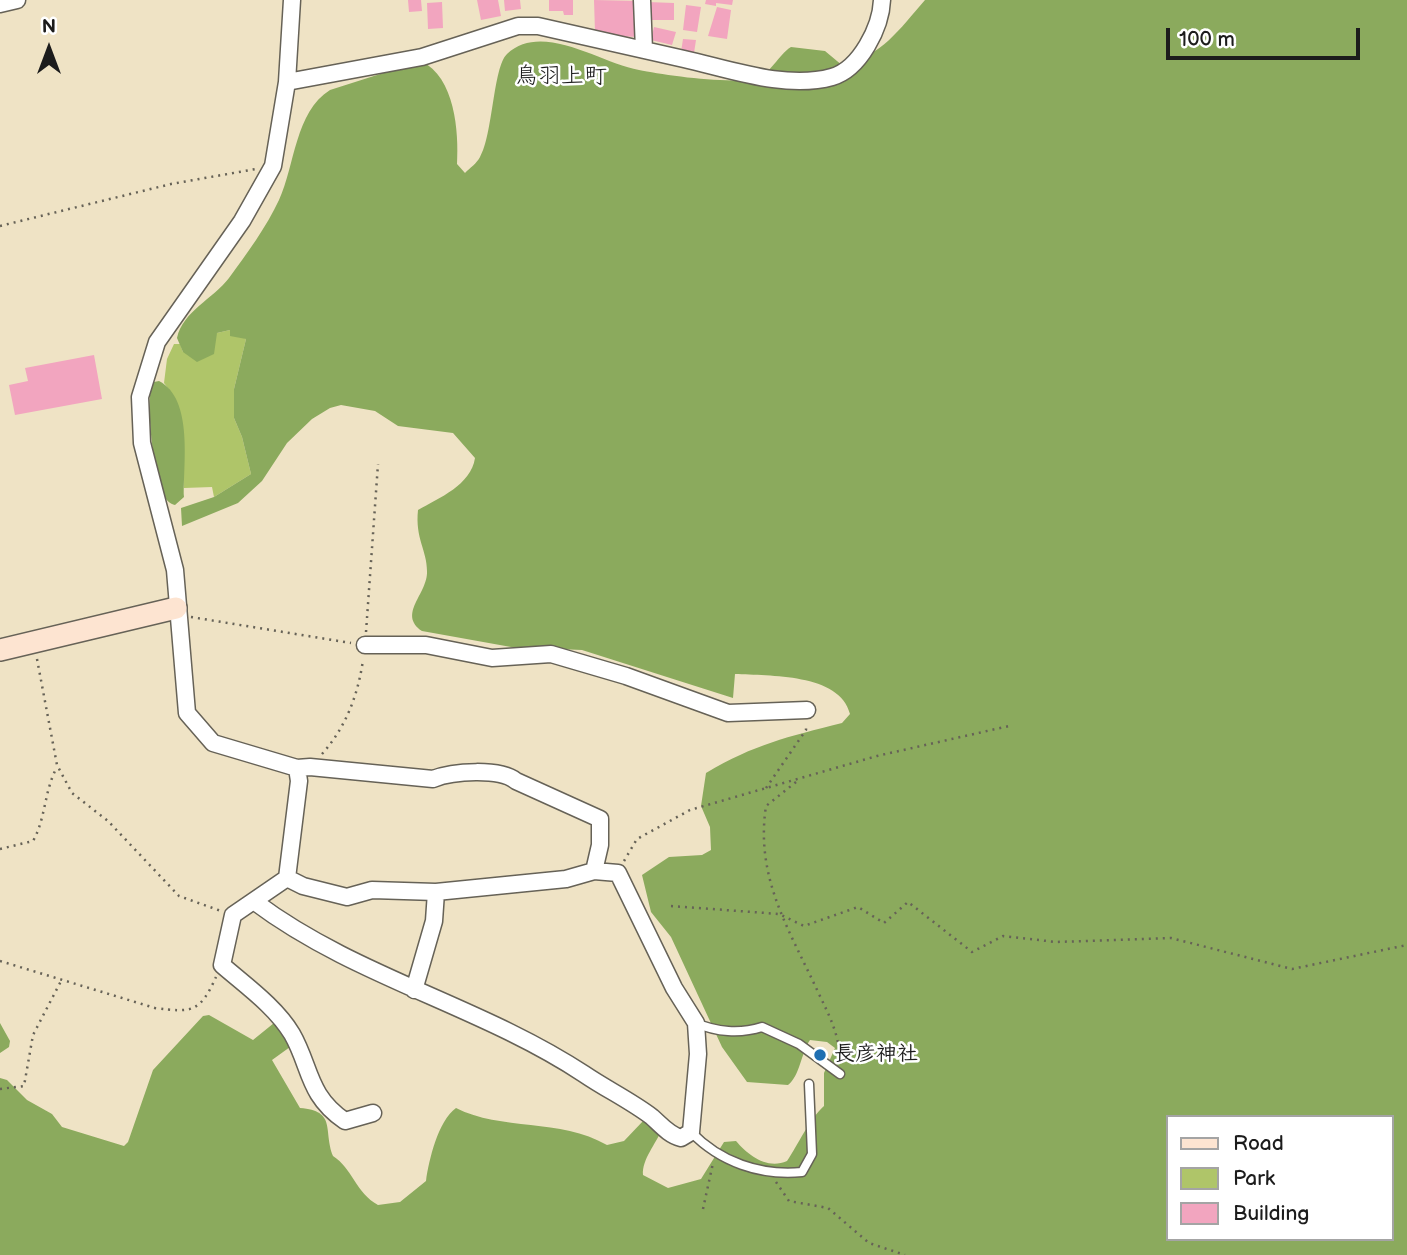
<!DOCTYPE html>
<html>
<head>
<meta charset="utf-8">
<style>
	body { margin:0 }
	#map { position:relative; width:1407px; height:1255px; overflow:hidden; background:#efe3c5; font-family:"Balsamiq Sans",sans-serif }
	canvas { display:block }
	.legend { position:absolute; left:1166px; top:1115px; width:228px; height:126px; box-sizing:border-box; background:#fff; border:2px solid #a4a4a4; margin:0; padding:9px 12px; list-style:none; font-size:21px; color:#1c1c1c }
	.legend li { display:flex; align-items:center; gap:14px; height:35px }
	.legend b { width:35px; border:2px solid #a4a4a4 }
	.north { position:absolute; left:14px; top:14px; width:70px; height:70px; -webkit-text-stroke:5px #fff; paint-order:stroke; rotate:0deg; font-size:19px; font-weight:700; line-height:28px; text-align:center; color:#1c1c1c }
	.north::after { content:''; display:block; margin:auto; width:24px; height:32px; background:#1c1c1c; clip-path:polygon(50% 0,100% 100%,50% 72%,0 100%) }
	.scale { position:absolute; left:1166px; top:28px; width:194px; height:32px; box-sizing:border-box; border:4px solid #1c1c1c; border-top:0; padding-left:9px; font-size:21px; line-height:24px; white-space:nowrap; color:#1c1c1c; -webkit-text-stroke:5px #fff; paint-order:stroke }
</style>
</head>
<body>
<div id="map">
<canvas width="1407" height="1255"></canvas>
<ul class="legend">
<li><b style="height:9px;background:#fde4d1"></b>Road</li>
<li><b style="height:19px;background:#afc569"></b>Park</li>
<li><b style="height:19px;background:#f2a5bf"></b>Building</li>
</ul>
<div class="north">N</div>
<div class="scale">100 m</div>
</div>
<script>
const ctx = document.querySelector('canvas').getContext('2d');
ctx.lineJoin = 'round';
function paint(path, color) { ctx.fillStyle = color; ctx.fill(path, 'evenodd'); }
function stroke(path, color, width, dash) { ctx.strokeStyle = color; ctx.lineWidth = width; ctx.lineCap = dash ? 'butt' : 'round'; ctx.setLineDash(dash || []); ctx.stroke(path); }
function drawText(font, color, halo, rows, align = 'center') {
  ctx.font = font + ' "Balsamiq Sans","Klee One",sans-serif'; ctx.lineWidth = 5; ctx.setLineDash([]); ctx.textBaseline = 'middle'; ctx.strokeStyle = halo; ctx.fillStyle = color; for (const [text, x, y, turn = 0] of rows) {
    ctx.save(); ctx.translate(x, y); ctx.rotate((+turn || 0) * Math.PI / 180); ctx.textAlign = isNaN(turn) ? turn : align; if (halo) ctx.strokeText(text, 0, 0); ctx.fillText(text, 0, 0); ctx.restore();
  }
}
paint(new Path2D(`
	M230 330 246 339 234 389V418L242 437 251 474 214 497 212 487 184 488C183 453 188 410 164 383L167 359 174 344H180L183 352 217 333Z`), '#afc569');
paint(new Path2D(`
	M925 0H1407V1255H0V1078L7 1080 27 1100 52 1114 62 1127 124 1146 128 1142 153 1070 203 1016 209 1015 253 1040 274 1023 290 1047 272 1060 300 1108C337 1111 323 1130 333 1156 352 1168 356 1193 378 1205L400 1202 426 1181C429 1160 438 1121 456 1108 501 1131 560 1118 607 1145L624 1141 644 1120 662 1129C656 1144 642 1159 643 1175L668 1188 701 1179 724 1142 736 1141C748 1155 767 1170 787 1161 798 1145 810 1118 824 1106V1073L835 1048 827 1042 810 1040C801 1053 800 1076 788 1085L747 1082 722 1047 671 937 651 912 642 875 669 857 702 855 711 850 710 827 701 806 706 773C755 744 787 737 842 723L850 714C840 673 769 676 735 674L733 698 582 650 511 647 422 631C397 614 428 594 427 571 427 550 415 539 418 510 439 498 471 485 475 458L453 433 398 426 375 411 341 405 330 408 312 419 287 443 262 481 238 503 182 526 181 508 214 497 251 474 242 437 234 418V389L246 339 230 336V330L217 333 214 354 197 362 183 352 177 338C183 311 213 299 229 278 246 255 267 226 279 200 295 165 295 112 330 90L421 61C455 77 459 132 457 164L465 173C470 168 477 163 480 157 493 135 493 67 507 54 542 21 600 63 639 70 663 75 733 85 756 78 771 74 778 55 791 47L825 51 843 66C883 54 898 31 925 0ZM1167 1117H1391V1239H1167Z
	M159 381C194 399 183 465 184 497L175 505C170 504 166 500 163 495 155 479 143 394 154 382Z
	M0 1023 10 1041 9 1047 0 1053Z`), '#8baa5d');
paint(new Path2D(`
	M408 0H421L422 11 409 12Z
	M477 0H498L501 16 481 20Z
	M504 0H520L521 9 505 11Z
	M549 0H573V15H564L563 11H549Z
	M594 0 640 1 641 37 607 36V33L595 32Z
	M706 0H733L732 5 716 3V6L705 4Z
	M442 2 443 28 428 29 427 3Z
	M647 2 674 3V20H647Z
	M686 5 701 7 697 32 683 30Z
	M717 7 731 10 727 39 708 36Z
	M654 27 676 32 672 45 651 40Z
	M683 39 696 40 694 53 681 52Z
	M94 355 102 399 15 415 9 385 28 381 25 368Z`), '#f2a5bf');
const lane = new Path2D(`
	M696 1023C716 1032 740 1034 762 1027L799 1044 840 1074
	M691 1132C720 1162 760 1176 802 1172L812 1154 809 1084`);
const street = new Path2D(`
	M292 0 287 82 273 166 242 221 157 342 140 397 142 443 175 570 187 713 213 743 297 768 310 767 433 779C453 771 500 768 516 781L600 819V845L594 871
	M642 0 644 50
	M0 4 17 0
	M287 82 422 57 518 26H538C587 37 636 48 684 59 729 69 786 90 832 77 860 69 881 27 882 0
	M365 645H426L492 658 551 654 626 676 728 713 807 710
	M297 768 299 781 287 878 233 915 222 965C245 985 276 1007 292 1034 311 1067 307 1095 345 1121L373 1113
	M255 902C355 977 481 1006 584 1074 606 1089 631 1101 652 1117 661 1125 669 1135 681 1138L691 1132 698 1054 696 1023 674 988 618 873 594 871 566 879 436 892 372 890 347 897 303 886 287 878
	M414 990 434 921 436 892`);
const secondary = new Path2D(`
	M0 650 176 608`);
stroke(lane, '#666257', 11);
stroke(street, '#666257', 19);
stroke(secondary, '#666257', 24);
stroke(new Path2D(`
	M0 226 171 184 256 169
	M191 617 351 643
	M366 632 378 464
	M37 659 57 765 72 793 108 821 179 896 221 911
	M322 754C346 727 358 695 363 660
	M796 782 766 806C755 878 789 929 818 992 830 1017 840 1036 840 1063
	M766 788 806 730V724
	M0 849 33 841C46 818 44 791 57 767
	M624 861 637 839 690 810 877 756 1009 726
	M671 906 779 914 804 926 858 907 884 923 908 902 972 952 1003 936 1056 942 1171 938 1292 969 1407 945
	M0 961 155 1008C193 1013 200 1012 216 977
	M0 1089 24 1086 33 1035 61 981
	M776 1182 789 1201 828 1208 869 1243 905 1255
	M703 1209 713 1163`), '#666257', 2.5, [2, 5]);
stroke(lane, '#fff', 8);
stroke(street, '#fff', 16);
stroke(secondary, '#fde4d1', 21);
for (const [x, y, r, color] of [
	[820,1055,7,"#1f6fb2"]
]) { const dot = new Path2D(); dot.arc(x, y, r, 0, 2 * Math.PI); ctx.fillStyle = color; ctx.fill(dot); stroke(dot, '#fff', 2.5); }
drawText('bold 21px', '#1c1c1c', '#fff', [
	["長彦神社",834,1055]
], 'left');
drawText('23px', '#1c1c1c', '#fff', [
	["鳥羽上町",561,77]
]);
</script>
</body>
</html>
